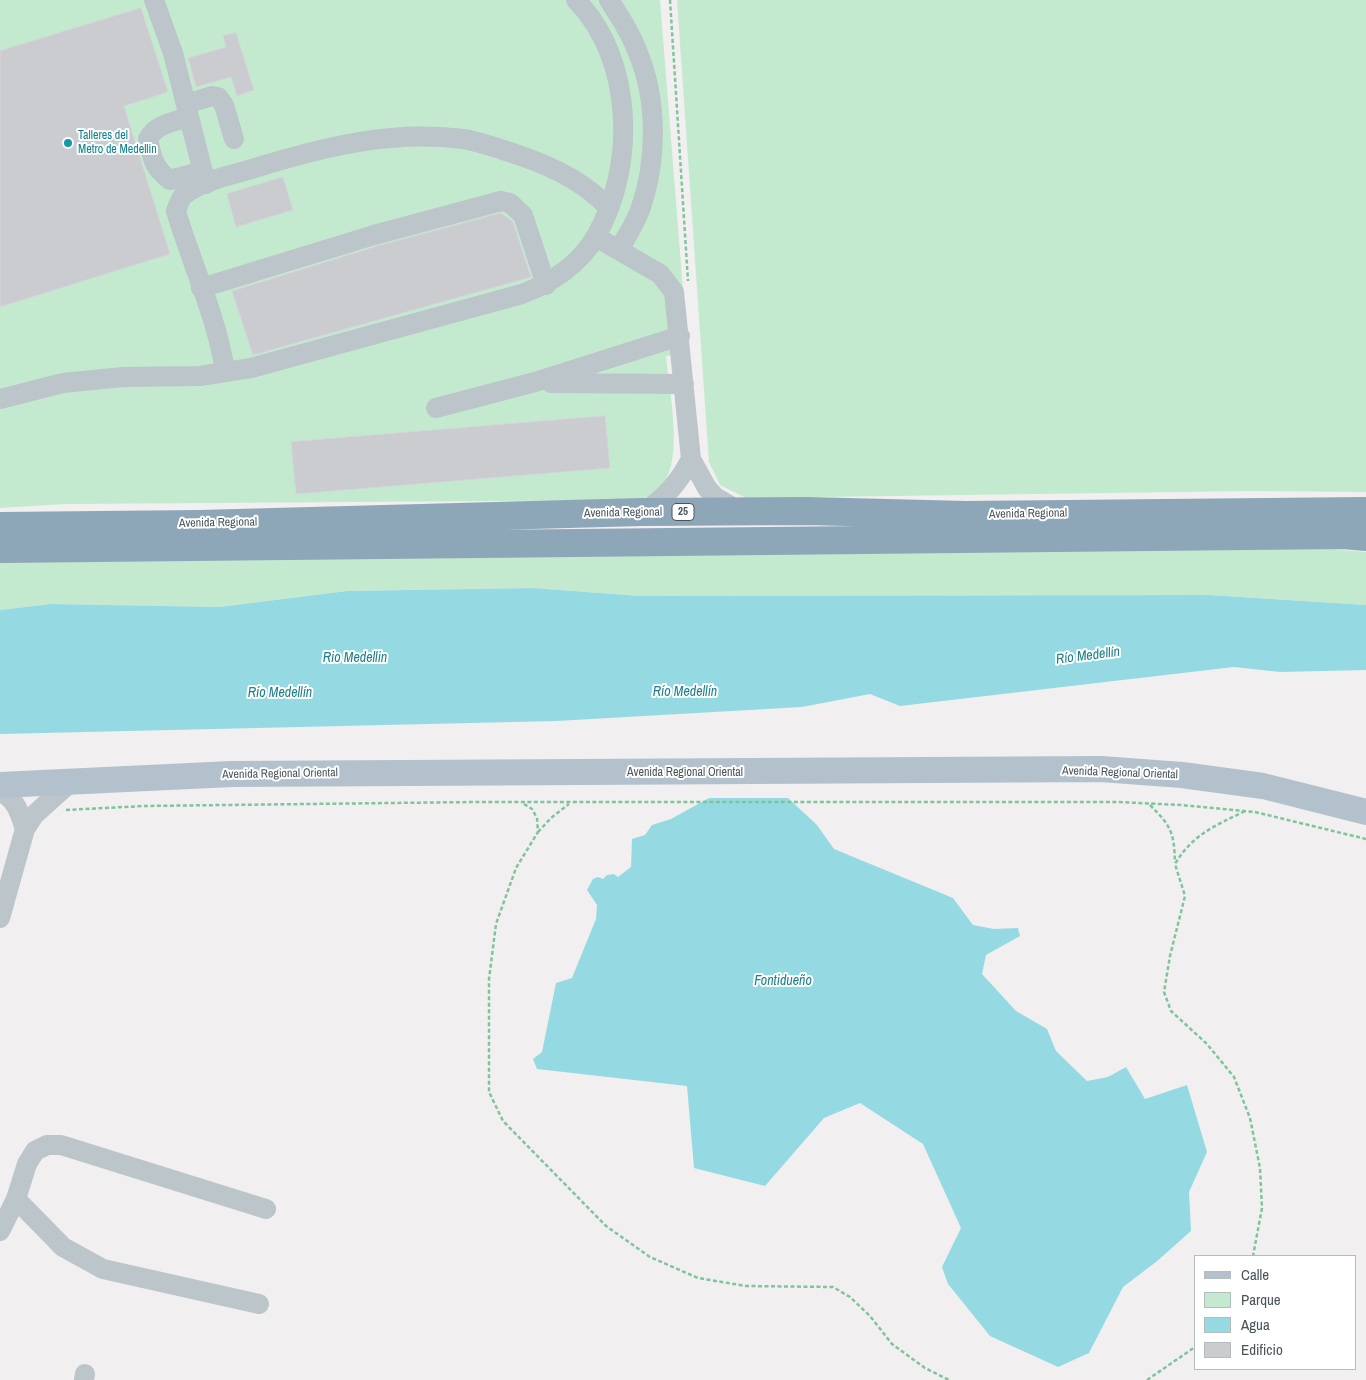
<!DOCTYPE html>
<html>
<head>
<meta charset="utf-8">
<style>
	body { margin:0 }
	#map { position:relative; width:1366px; height:1380px; overflow:hidden; background:#f1eff0; font-family:"Archivo Narrow",sans-serif }
	canvas { display:block }
	.legend { position:absolute; left:1194px; top:1255px; width:162px; height:115px; box-sizing:border-box; background:#fff; border:1px solid #b6bbbd; margin:0; padding:6px 9px; list-style:none; font-size:15px; color:#49545a }
	.legend li { display:flex; align-items:center; gap:10px; height:25px }
	.legend b { width:25px; border:1px solid #b6bbbd }
</style>
</head>
<body>
<div id="map">
<canvas width="1366" height="1380"></canvas>
<ul class="legend">
<li><b style="height:6px;background:#b2c1cb"></b>Calle</li>
<li><b style="height:14px;background:#c3eace"></b>Parque</li>
<li><b style="height:14px;background:#95dae2"></b>Agua</li>
<li><b style="height:14px;background:#caccd0"></b>Edificio</li>
</ul>
</div>
<script>
const ctx = document.querySelector('canvas').getContext('2d');
ctx.lineJoin = 'round';
function paint(path, color) { ctx.fillStyle = color; ctx.fill(path, 'evenodd'); }
function stroke(path, color, width, dash) { ctx.strokeStyle = color; ctx.lineWidth = width; ctx.lineCap = dash ? 'butt' : 'round'; ctx.setLineDash(dash || []); ctx.stroke(path); }
function drawText(font, color, halo, rows, align = 'center') {
  ctx.font = font + ' "Archivo Narrow",sans-serif'; ctx.lineWidth = 4; ctx.setLineDash([]); ctx.textBaseline = 'middle'; ctx.strokeStyle = halo; ctx.fillStyle = color; for (const [text, x, y, turn = 0] of rows) {
    ctx.save(); ctx.translate(x, y); ctx.rotate((+turn || 0) * Math.PI / 180); ctx.textAlign = isNaN(turn) ? turn : align; if (halo) ctx.strokeText(text, 0, 0); ctx.fillText(text, 0, 0); ctx.restore();
  }
}
paint(new Path2D(`
	M0 0H660L688 353 666 356C669 390 685 463 660 488 655 493 646 496 640 500L66 504 0 508Z
	M677 0H1366V492L1252 491 746 498 720 485 709 462Z
	M1283 545 1366 552V605L1209 595 640 596 533 588 347 591 219 607 51 604 0 610V560Z`), '#c3eace');
paint(new Path2D(`
	M533 588 640 596 1209 595 1366 605V670L1280 672 1234 667 900 706 870 694 802 707 556 721 0 734V610L51 604 219 607 347 591Z
	M709 798H788L817 825 834 849 953 898 973 925 994 929 1018 928 1020 936 986 955 982 974 1016 1011 1047 1029 1056 1051 1087 1081 1108 1077 1126 1067 1145 1099 1187 1085 1207 1152 1189 1192 1191 1231 1156 1262 1123 1287 1089 1353 1058 1367 990 1336 948 1284 942 1267 961 1228 923 1144 860 1103 824 1118 765 1186 694 1168 687 1086 537 1069 533 1059 542 1052 556 983 572 978 596 919 597 905 587 890 593 879 598 877 603 879 607 875 614 874 618 877 631 867 632 839 645 835 652 825 671 819Z`), '#95dae2');
const building = new Path2D(`
	M141 8 168 92 124 106 170 254 0 307V51Z
	M236 33 254 90 237 96 231 77 196 87 188 58 226 47 223 36Z
	M283 177 293 210 236 227 227 194Z
	M501 213 513 222 531 277 253 355 232 291 377 246Z
	M605 416 610 468 296 494 291 442Z`);
paint(building, '#caccd0');
stroke(building, '#d4d6da', 1);
stroke(new Path2D(`
	M670 0 688 281
	M524 804 532 809 537 818 538 832 516 868 496 924 489 979V1092L503 1121 606 1226 650 1257 698 1278 746 1286 833 1287 850 1297 870 1316 892 1344 925 1368 949 1380
	M1150 805C1172 827 1174 833 1175 863
	M66 810 143 806 473 802H1118L1181 805 1255 812 1366 839
	M1245 811C1215 826 1193 834 1175 864L1185 896 1170 956 1164 992 1171 1011 1207 1044 1234 1077 1250 1118 1260 1168 1262 1208 1253 1256
	M538 832 551 818 569 804
	M1147 1380 1195 1347`), '#7fc49b', 2.5, [4, 2.5]);
stroke(new Path2D(`
	M154 0 173 53 206 184
	M609 0C620 17 631 34 638 53 658 101 657 162 640 210 635 224 626 237 619 250
	M186 104 212 96 218 97 224 105 234 139
	M189 117C174 122 156 124 148 139 153 160 153 167 170 180L203 171
	M596 237 660 274 674 292 691 459 707 488 715 497 739 511
	M201 288 374 235 501 201 510 203 523 215 546 285
	M225 372C218 320 191 262 176 211 178 206 180 198 184 195 203 180 233 175 255 168 323 147 391 130 463 139 482 142 503 150 521 156 554 167 584 182 608 207
	M551 383 684 384
	M0 399 63 383 123 377 200 376 251 368 522 294C551 283 580 264 596 236 636 167 634 59 576 0
	M436 408 535 382 680 336
	M642 512C665 499 679 482 691 459
	M0 792C16 798 20 814 25 829
	M0 918 25 829 34 815 73 780
	M16 1199 63 1247 103 1269 259 1304
	M0 1231 16 1199 27 1164 35 1151 47 1145H61L266 1209
	M84 1380 85 1374`), '#bcc5ca', 20);
stroke(new Path2D(`
	M0 785 232 774 1101 769 1182 775 1263 786 1366 812`), '#b2c1cb', 26);
stroke(new Path2D(`
	M0 526 200 524 642 512 807 511 966 515 1366 511
	M0 549 1343 535 1366 537`), '#8da6b8', 28);
for (const [x, y, r, color] of [
	[68,143,5,"#0f9aa8"]
]) { const dot = new Path2D(); dot.arc(x, y, r, 0, 2 * Math.PI); ctx.fillStyle = color; ctx.fill(dot); stroke(dot, '#fff', 2); }
for (const [x, y, w] of [
	[683,512,22]
]) { const box = new Path2D(); box.roundRect(x - w / 2, y - 8.5, w, 17, 4); ctx.fillStyle = '#fff'; ctx.fill(box); stroke(box, '#49545a', 1); }
drawText('bold 11px', '#49545a', null, [
	["25",683,512]
]);
drawText('12px', '#0d838f', '#fff', [
	["Talleres del",78,136],
	["Metro de Medellin",78,150]
], 'left');
drawText('12px', '#49545a', '#fff', [
	["Avenida Regional",623,513,-1],
	["Avenida Regional",1028,514,-1],
	["Avenida Regional",218,523,-1],
	["Avenida Regional Oriental",685,773],
	["Avenida Regional Oriental",1120,773,2],
	["Avenida Regional Oriental",280,774,-1]
]);
drawText('italic 14px', '#1c818c', '#fff', [
	["Río Medellín",1088,656,-7],
	["Rio Medellin",355,658],
	["Río Medellín",685,692],
	["Río Medellín",280,693],
	["Fontidueño",783,981]
]);
</script>
</body>
</html>
